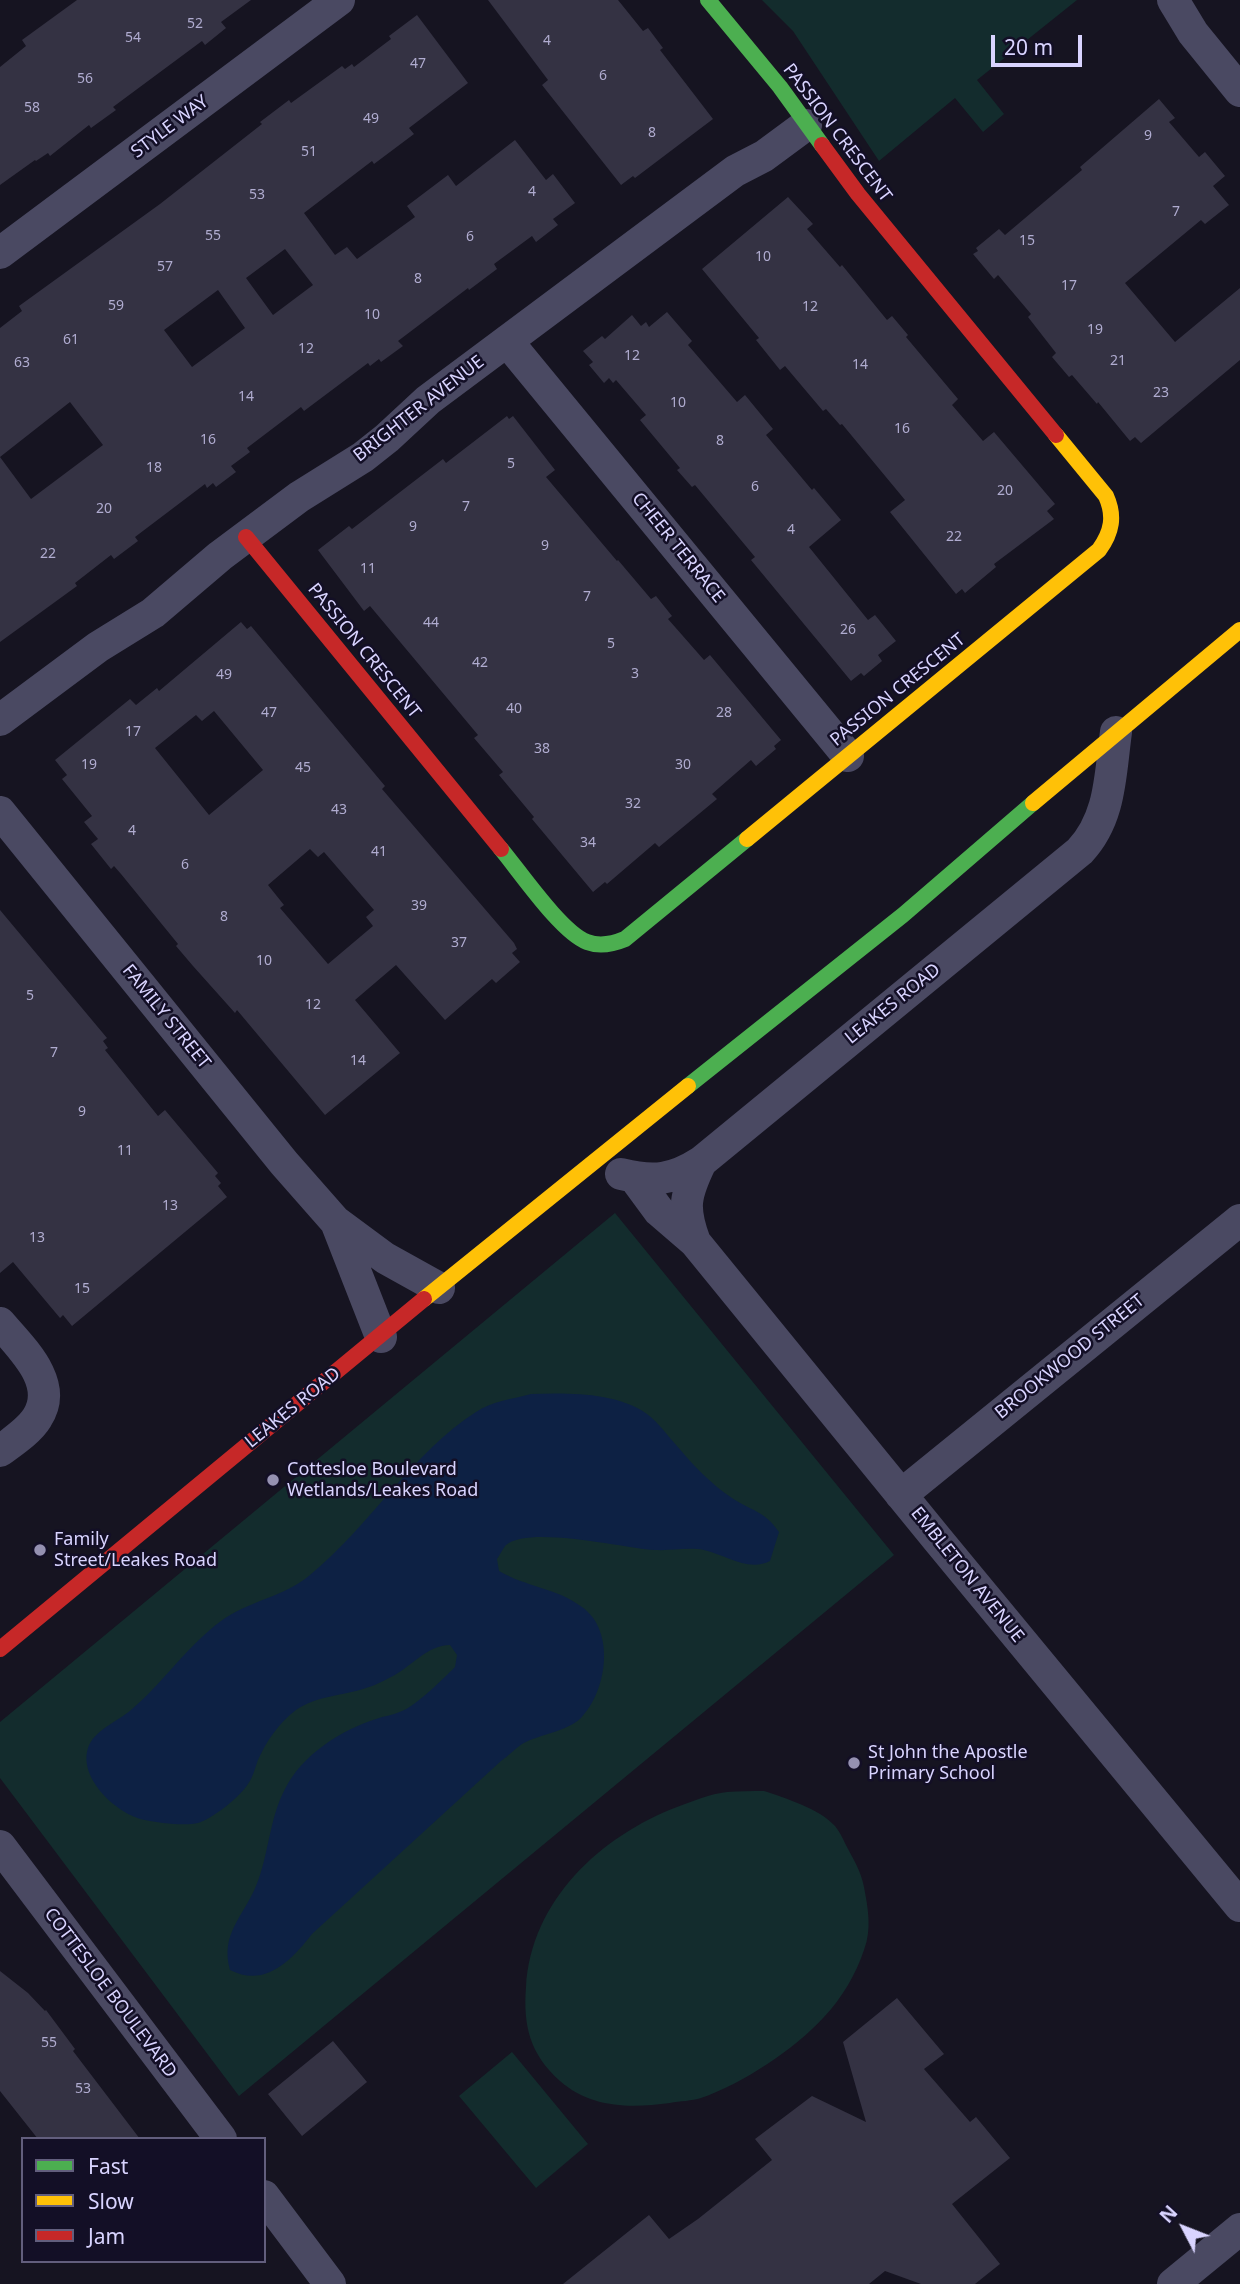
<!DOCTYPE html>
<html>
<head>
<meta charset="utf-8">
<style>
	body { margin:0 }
	#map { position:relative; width:1240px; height:2284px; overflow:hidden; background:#161421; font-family:"Noto Sans",sans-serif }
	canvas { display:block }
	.legend { position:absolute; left:21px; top:2137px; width:245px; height:126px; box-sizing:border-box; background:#130f26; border:2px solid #625e7d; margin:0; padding:9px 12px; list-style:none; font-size:21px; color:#d9d4ff }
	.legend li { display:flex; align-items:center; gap:14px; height:35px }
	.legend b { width:35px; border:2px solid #625e7d }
	.north { position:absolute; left:1149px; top:2193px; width:70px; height:70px; -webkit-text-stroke:5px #130f26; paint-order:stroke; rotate:312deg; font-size:19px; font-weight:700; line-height:28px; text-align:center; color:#d9d4ff }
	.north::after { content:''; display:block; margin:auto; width:24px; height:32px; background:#d9d4ff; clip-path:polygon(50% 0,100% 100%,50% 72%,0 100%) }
	.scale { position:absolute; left:991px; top:35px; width:91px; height:32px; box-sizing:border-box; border:4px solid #d9d4ff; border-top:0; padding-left:9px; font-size:21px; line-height:24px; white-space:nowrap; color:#d9d4ff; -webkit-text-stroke:5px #130f26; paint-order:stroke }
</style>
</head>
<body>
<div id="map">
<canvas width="1240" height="2284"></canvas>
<ul class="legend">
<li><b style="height:9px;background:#4caf50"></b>Fast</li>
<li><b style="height:9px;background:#ffc107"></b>Slow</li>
<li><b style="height:9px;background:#c62828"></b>Jam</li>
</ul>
<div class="north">N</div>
<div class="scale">20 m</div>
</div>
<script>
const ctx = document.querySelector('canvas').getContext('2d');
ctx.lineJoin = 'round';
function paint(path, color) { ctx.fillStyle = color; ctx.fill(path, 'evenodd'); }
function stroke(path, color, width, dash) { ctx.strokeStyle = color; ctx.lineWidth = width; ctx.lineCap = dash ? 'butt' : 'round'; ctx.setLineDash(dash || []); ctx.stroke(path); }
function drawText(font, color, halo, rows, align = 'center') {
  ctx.font = font + ' "Noto Sans",sans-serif'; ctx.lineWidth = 5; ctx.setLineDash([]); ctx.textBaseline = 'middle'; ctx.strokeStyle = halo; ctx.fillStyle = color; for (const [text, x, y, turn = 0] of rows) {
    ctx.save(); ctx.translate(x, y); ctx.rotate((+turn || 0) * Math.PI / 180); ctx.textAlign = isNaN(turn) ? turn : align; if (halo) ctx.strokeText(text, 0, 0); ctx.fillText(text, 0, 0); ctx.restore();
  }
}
paint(new Path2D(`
	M762 0H1077L977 80 1004 114 983 132 955 98 879 161 793 31Z
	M615 1213 894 1555 239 2096 0 1778V1722Z
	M764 1791C785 1798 820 1809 835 1826 840 1832 844 1841 848 1849 855 1862 861 1872 864 1887 868 1908 872 1929 864 1950 856 1974 842 1998 824 2017 795 2049 742 2084 701 2098 692 2101 680 2101 670 2103 632 2108 592 2109 560 2081 530 2054 523 2026 526 1987 531 1900 601 1836 677 1807 693 1801 710 1794 727 1792 740 1791 752 1791 764 1791Z
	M512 2052 588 2144 536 2188 459 2096Z`), '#132c2d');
paint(new Path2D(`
	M531 1394C568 1393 616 1392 647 1414 659 1423 667 1435 677 1446 692 1464 712 1485 732 1498 751 1511 764 1510 779 1532L770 1561C748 1572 726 1555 704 1550 688 1547 671 1551 655 1550 624 1548 529 1525 506 1545 503 1548 500 1555 497 1559L499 1571C526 1587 557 1588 582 1607 616 1631 607 1691 581 1718 566 1732 540 1734 522 1744 515 1749 508 1756 501 1761L312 1934C291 1961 265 1988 230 1970 220 1934 243 1917 256 1886 269 1855 269 1819 285 1789 302 1755 341 1730 376 1719 384 1716 394 1715 402 1711 417 1705 443 1679 455 1667L457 1655 450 1645C427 1645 410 1668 391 1677 383 1681 374 1686 366 1688 342 1696 319 1695 296 1710 279 1723 267 1740 258 1760 255 1768 253 1777 248 1784 240 1797 212 1819 198 1823 186 1826 158 1823 145 1820 118 1815 78 1779 88 1748 94 1730 117 1722 131 1710 163 1683 187 1646 221 1621 248 1601 284 1597 310 1575 368 1528 414 1451 476 1412 492 1401 513 1399 531 1394Z`), '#0d2144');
paint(new Path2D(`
	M77 0H251L221 22 226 28 205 45 202 41 113 107 116 110 91 128 89 125 50 156 48 153 36 161 35 160 0 185V67L26 46 22 40Z
	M488 0H618L643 31 648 28 663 48 660 50 713 119 635 178 633 176 621 185 542 85 548 80Z
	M417 15 468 83 409 128 414 134 374 164 372 161 304 213 335 255 347 247 357 259 415 217 407 206 448 175 456 186 515 140 546 180 553 174 575 203 553 219 558 225 536 242 532 236 494 264 497 269 469 290 468 288 398 341 403 346 381 362 379 359 370 366 368 363 304 411 301 407 247 448 250 452 231 466 236 472 216 487 213 483 207 488 205 484 135 537 138 541 114 559 111 555 75 583 77 586 0 642V328L22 311 19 306 160 204 262 124 260 122 289 100 291 103 342 66 345 69 352 64 354 67 391 39 389 36ZM285 249 313 285 273 315 246 278ZM218 290 245 328 192 367 164 330ZM70 402 103 445 31 499 0 457Z
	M1159 99 1175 118 1169 122 1199 157 1205 152 1225 176 1213 186 1229 205 1205 224 1201 220 1125 283 1175 342 1240 288V360L1141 443 1135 437 1130 441 1098 402 1097 404 1072 375 1069 377 1052 357 1056 353 1028 317 1031 314 998 275 994 279 973 254 978 251 976 248 999 229 1005 235 1082 170 1080 167Z
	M788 197 813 224 807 229 840 267 842 265 887 320 892 316 908 335 906 337 958 399 952 405 983 441 994 432 1055 504 1047 511 1054 519 994 564 996 567 965 593 962 589 956 594 890 512 905 500 842 424 840 425 826 409 823 411 785 366 780 370 756 340 759 338 702 269Z
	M667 312 692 341 688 345 737 402 745 395 773 429 766 435 812 490 814 488 841 520 809 547 868 620 875 615 896 641 878 655 882 661 864 676 861 673 851 681 751 560 755 557 695 485 692 487 677 470 680 468 640 420 646 415 616 380 613 383 609 378 604 383 589 365 593 362 583 351 602 336 605 339 632 315 641 326 646 322 649 327Z
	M507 416 509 419 513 416 555 470 546 477 617 561 618 560 651 599 656 596 672 616 668 619 704 660 710 655 781 740 774 746 776 749 756 766 751 760 712 794 717 799 659 847 655 843 607 884 605 882 593 892 532 819 534 817 499 775 503 772 474 738 478 735 370 606 364 611 318 550 349 526 352 529 443 459 446 463Z
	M241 622 247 629 251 626 385 786 382 789 514 943 517 949 512 953 520 962 496 983 492 979 445 1020 396 965 355 1000 400 1053 325 1115 237 1010 235 1013 193 966 176 946 178 944 121 874 114 866 111 869 91 844 98 839 84 822 92 816 62 779 67 775 55 760 130 699 136 705 157 688 159 691ZM214 711 263 770 209 815 155 748 196 715 202 721ZM310 849 318 857 324 852 374 910 366 917 373 926 328 964 280 908 284 905 268 885Z
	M0 910 107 1038 103 1041 108 1048 105 1050 158 1116 165 1110 218 1173 215 1176 221 1183 218 1186 227 1197 72 1326 63 1315 60 1318 13 1262 0 1273Z
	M0 1971 28 1993 45 2011 46 2010 75 2049 73 2051 140 2139H38L0 2091Z
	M897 1998 944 2054 924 2069 970 2122 976 2117 1010 2158 952 2204 1000 2264 975 2284H921L885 2271 869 2284H563L649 2215 669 2239 698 2219 772 2160 755 2139 812 2096 866 2122 843 2042Z
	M333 2041 367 2082 302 2136 268 2094Z`), '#343243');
stroke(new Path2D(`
	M1173 0 1193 33 1240 91
	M0 253 339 0
	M507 341 848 756
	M0 720 98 647 153 613 220 556 299 497 363 457 387 438 428 400 735 171 764 156 806 125
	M0 812 284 1163 335 1221 385 1258 439 1288
	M621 1174C654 1182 673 1180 701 1162L1080 851C1111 818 1110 775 1116 732
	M634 1177 659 1211 695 1242 938 1540 1240 1906
	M336 1222 381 1337
	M695 1242C682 1208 685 1195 701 1162
	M0 1323C21 1348 60 1383 37 1418 29 1431 12 1442 0 1451
	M901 1495 1240 1220
	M0 1846 221 2139
	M264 2196 330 2284
	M1173 2284 1240 2229`), '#4a4962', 32);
stroke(new Path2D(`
	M708 0 780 87 822 145
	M501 849C521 873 561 932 587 942 600 947 613 944 625 939L747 839
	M688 1086 903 915 1033 803`), '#4caf50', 16);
stroke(new Path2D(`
	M1033 803 1240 630
	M747 839 1099 550C1112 532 1115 516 1106 496L1056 435
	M424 1299 688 1086`), '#ffc107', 16);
stroke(new Path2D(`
	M822 145 858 194 1056 435
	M246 537 501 849
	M0 1649 424 1299`), '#c62828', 16);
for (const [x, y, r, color] of [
	[273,1480,7,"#9591b1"],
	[40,1550,7,"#9591b1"],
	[854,1763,7,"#9591b1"]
]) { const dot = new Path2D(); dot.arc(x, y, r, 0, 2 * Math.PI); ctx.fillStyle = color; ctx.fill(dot); stroke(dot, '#130f26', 2.5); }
drawText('14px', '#b0acd0', null, [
	["52",195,24],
	["54",133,38],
	["4",547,41],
	["47",418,64],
	["6",603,76],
	["56",85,79],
	["58",32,108],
	["49",371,119],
	["8",652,133],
	["9",1148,136],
	["51",309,152],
	["4",532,192],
	["53",257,195],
	["7",1176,212],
	["55",213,236],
	["6",470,237],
	["15",1027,241],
	["10",763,257],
	["57",165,267],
	["8",418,279],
	["17",1069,286],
	["59",116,306],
	["12",810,307],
	["10",372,315],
	["19",1095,330],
	["61",71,340],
	["12",306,349],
	["12",632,356],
	["21",1118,361],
	["63",22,363],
	["14",860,365],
	["23",1161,393],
	["14",246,397],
	["10",678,403],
	["16",902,429],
	["16",208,440],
	["8",720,441],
	["5",511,464],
	["18",154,468],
	["6",755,487],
	["20",1005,491],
	["7",466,507],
	["20",104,509],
	["9",413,527],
	["4",791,530],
	["22",954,537],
	["9",545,546],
	["22",48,554],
	["11",368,569],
	["7",587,597],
	["44",431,623],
	["26",848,630],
	["5",611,644],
	["42",480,663],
	["3",635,674],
	["49",224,675],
	["40",514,709],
	["47",269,713],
	["28",724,713],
	["17",133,732],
	["38",542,749],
	["19",89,765],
	["30",683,765],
	["45",303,768],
	["32",633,804],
	["43",339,810],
	["4",132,831],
	["34",588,843],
	["41",379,852],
	["6",185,865],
	["39",419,906],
	["8",224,917],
	["37",459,943],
	["10",264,961],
	["5",30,996],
	["12",313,1005],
	["7",54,1053],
	["14",358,1061],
	["9",82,1112],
	["11",125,1151],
	["13",170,1206],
	["13",37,1238],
	["15",82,1289],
	["55",49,2043],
	["53",83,2089]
]);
drawText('18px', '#d9d4ff', '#130f26', [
	["STYLE WAY",170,127,-37],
	["PASSION CRESCENT",837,133,53],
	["BRIGHTER AVENUE",419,409,-38],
	["CHEER TERRACE",678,548,51],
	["PASSION CRESCENT",364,651,51],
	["PASSION CRESCENT",898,690,-39],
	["LEAKES ROAD",893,1004,-39],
	["FAMILY STREET",166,1017,51],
	["BROOKWOOD STREET",1070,1357,-39],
	["LEAKES ROAD",293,1408,-39],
	["EMBLETON AVENUE",967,1575,51],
	["COTTESLOE BOULEVARD",110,1993,53]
]);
drawText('18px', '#d9d4ff', '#130f26', [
	["Cottesloe Boulevard",287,1470],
	["Wetlands/Leakes Road",287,1491],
	["Family",54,1540],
	["Street/Leakes Road",54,1561],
	["St John the Apostle",868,1753],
	["Primary School",868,1774]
], 'left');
</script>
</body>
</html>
